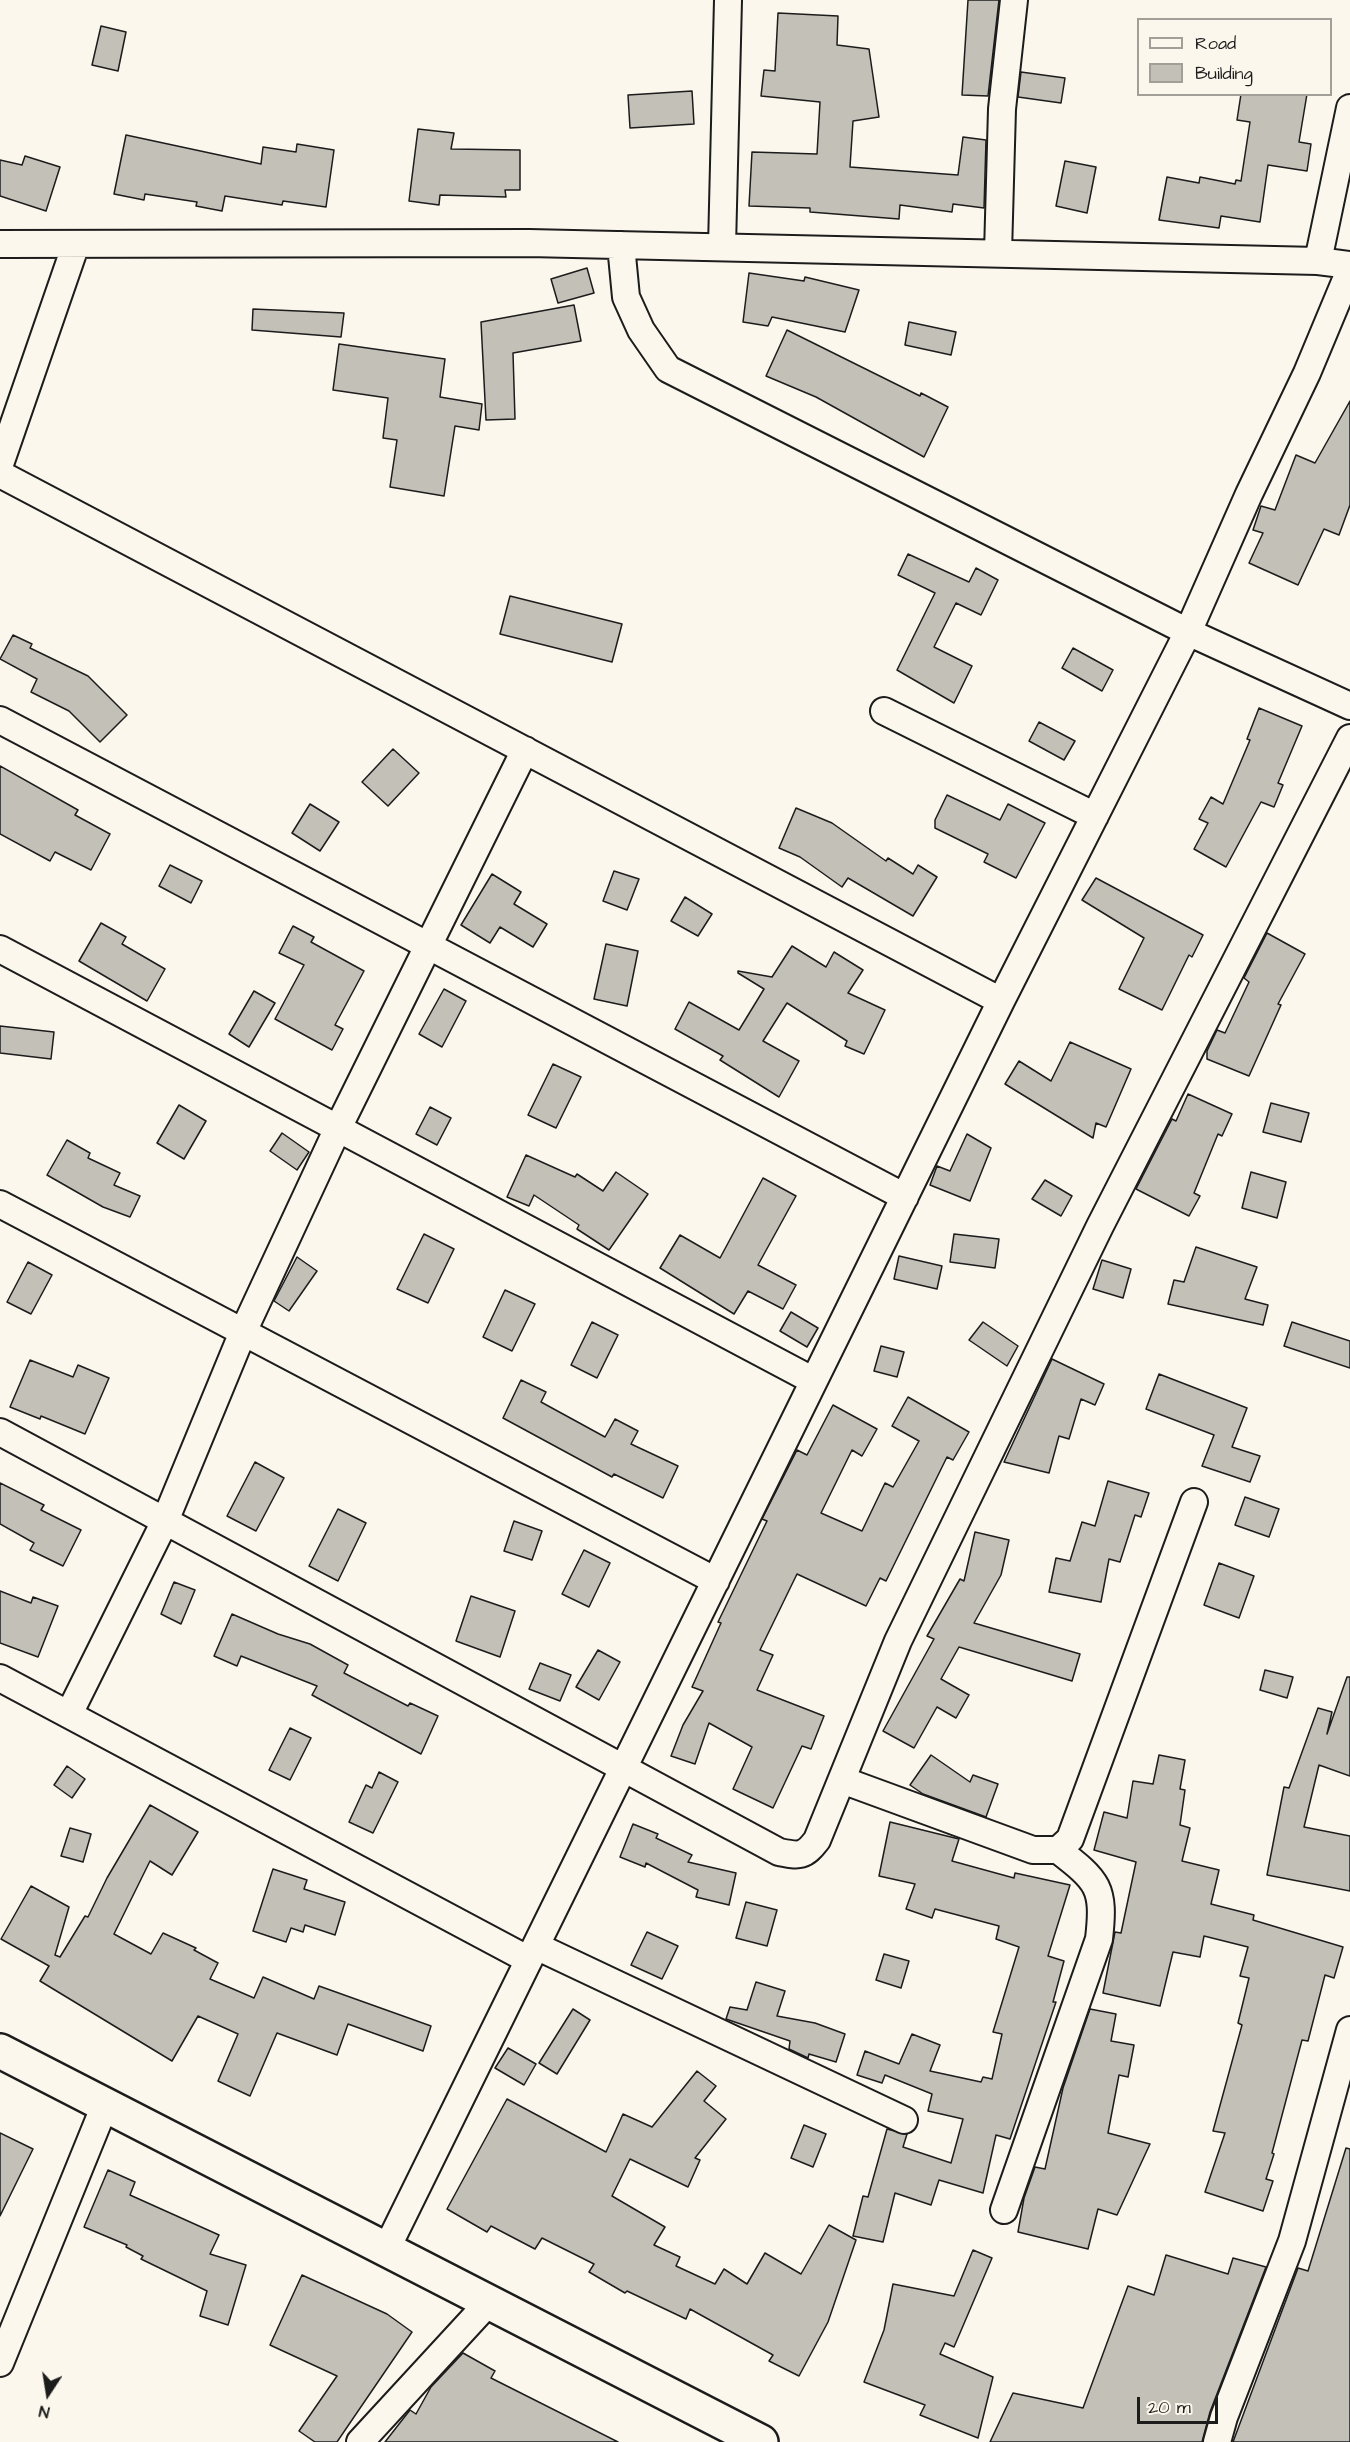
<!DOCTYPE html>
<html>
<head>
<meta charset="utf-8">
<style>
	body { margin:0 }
	#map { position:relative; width:1350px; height:2442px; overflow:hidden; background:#fbf7ec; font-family:"Architects Daughter",sans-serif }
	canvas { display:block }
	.legend { position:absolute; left:1137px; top:18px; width:195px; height:78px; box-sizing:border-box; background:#fbf7ec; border:2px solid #a29f99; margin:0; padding:8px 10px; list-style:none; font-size:18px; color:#1c1c1c }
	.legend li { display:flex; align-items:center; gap:12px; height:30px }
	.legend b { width:30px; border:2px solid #a29f99 }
	.north { position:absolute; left:18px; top:2364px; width:60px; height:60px; -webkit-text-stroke:4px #fbf7ec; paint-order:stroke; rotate:192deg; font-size:16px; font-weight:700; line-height:24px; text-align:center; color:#1c1c1c }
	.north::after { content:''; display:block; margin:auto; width:21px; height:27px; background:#1c1c1c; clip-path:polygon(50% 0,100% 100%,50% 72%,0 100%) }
	.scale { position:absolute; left:1137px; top:2397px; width:81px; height:27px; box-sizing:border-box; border:3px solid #1c1c1c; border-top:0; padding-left:8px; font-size:18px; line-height:21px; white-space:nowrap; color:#1c1c1c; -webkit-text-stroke:4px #fbf7ec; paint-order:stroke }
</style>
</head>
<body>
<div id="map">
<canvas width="1350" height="2442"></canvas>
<ul class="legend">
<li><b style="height:8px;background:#fbf7ec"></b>Road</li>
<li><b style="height:16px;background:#c3c0b8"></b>Building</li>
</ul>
<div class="north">N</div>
<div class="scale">20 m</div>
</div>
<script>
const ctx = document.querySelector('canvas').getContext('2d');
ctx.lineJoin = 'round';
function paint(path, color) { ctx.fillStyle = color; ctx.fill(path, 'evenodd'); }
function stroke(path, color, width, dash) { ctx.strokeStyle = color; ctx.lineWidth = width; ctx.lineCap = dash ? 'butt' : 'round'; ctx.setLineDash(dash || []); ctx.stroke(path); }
const building = new Path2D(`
	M968 0H999L988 96 962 95Z
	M778 13 838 16 837 45 869 49 879 117 853 121 850 167 958 175 963 137 986 140 984 208 953 204 952 212 900 205 899 219 810 212V208L749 206 752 152 817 154 820 102 761 96 764 70 775 71Z
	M101 26 126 32 118 71 92 65Z
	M1021 72 1065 78 1061 103 1018 97Z
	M692 91 694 124 630 128 628 95Z
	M1241 94H1307L1299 142 1311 144 1307 171 1268 165 1260 222 1221 216 1219 228 1159 220 1167 177 1199 183 1200 177 1235 184 1236 180 1241 181 1250 122 1237 120Z
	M418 129 454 133 451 149 520 150V190H505L506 197 440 195 439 205 409 201Z
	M126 135 261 164 263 147 296 152 297 144 334 150 326 207 283 201 282 205 225 196 222 211 196 206 197 202 145 194 144 200 114 194Z
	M25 156 60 167 46 211 0 196V160L22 165Z
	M1065 161 1096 167 1087 213 1056 206Z
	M587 268 594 293 558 303 551 279Z
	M749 273 804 281 805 277 859 290 845 332 772 317 768 326 743 322Z
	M574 305 581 341 513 353 515 419 486 420 481 322Z
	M253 309 344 313 341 337 252 330Z
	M909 322 956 332 951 355 905 345Z
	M787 330 920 396 921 393 948 407 924 457 816 397 766 376Z
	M339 344 445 359 440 397 482 404 479 430 455 426 444 496 390 487 397 440 383 438 388 398 333 390Z
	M1350 401V505L1339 535 1324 529 1298 585 1249 563 1263 533 1253 530 1261 506 1275 510 1296 455 1315 463Z
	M908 554 969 582 976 568 998 580 981 615 956 603 934 647 972 666 954 703 897 670 935 593 898 575Z
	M510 596 622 624 612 662 500 634Z
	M13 635 32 644 30 648 88 676 127 715 100 742 69 711 31 692 37 679 0 659Z
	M1073 648 1113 670 1102 691 1062 668Z
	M1259 708 1302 726 1278 783 1283 785 1274 807 1261 802 1226 867 1194 849 1208 823 1199 819 1211 797 1223 804 1250 740 1247 739Z
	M1039 722 1075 741 1064 760 1029 741Z
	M393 749 419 773 388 806 362 782Z
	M0 766 78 810 75 815 110 834 91 870 55 852 50 861 0 834Z
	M947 795 1000 820 1008 804 1045 823 1016 878 984 862 988 854 935 828V820Z
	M310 804 339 822 320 851 292 833Z
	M796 808 832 823 886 861 888 858 913 874 918 865 937 877 913 916 848 878 842 887 800 857 779 848Z
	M170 865 202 881 191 903 159 886Z
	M614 871 639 879 627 910 603 901Z
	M492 874 521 892 514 904 547 924 533 947 500 927 490 943 461 925Z
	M1096 878 1203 935 1192 957 1189 955 1162 1010 1119 989 1144 938 1082 900Z
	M685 897 712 914 698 936 671 921Z
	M101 923 126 937 122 944 165 969 147 1001 79 961Z
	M293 926 314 937 311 942 364 971 335 1025 343 1029 332 1050 275 1019 304 965 279 953Z
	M1267 933 1305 954 1278 1004 1281 1005 1249 1076 1207 1059V1051L1217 1030 1225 1033 1249 982 1244 978Z
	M606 944 638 951 627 1006 594 999Z
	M792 946 826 967 834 952 863 970 848 993 885 1010 864 1054 845 1046 847 1041 787 1003 763 1041 799 1061 779 1097 720 1060 723 1056 675 1029 689 1002 739 1030 764 989 738 973V971L772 977Z
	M444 989 466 1001 442 1047 419 1034Z
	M254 991 275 1003 249 1047 229 1034Z
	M0 1026 54 1032 51 1059 0 1053Z
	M1070 1042 1131 1069 1106 1127 1096 1123 1093 1138 1005 1084 1019 1061 1051 1081Z
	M553 1064 581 1077 556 1128 528 1115Z
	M1188 1094 1232 1114 1222 1136 1218 1134 1194 1193 1200 1196 1189 1216 1136 1189 1172 1119 1176 1121Z
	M1271 1103 1309 1113 1301 1142 1263 1132Z
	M179 1105 206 1121 184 1159 157 1143Z
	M430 1107 451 1118 437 1145 416 1134Z
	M282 1133 309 1152 297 1170 270 1151Z
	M967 1134 991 1148 970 1201 930 1185 937 1166 950 1171Z
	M67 1140 90 1153 88 1158 120 1173 114 1185 140 1196 130 1217 103 1207 47 1175Z
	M526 1155 575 1177 577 1174 603 1191 616 1172 648 1194 609 1250 577 1229 579 1225 534 1195 529 1206 507 1197Z
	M1251 1172 1286 1182 1277 1218 1242 1208Z
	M763 1178 796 1196 758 1265 796 1285 783 1309 748 1291 734 1314 660 1268 680 1235 720 1258Z
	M1045 1180 1072 1196 1061 1216 1032 1199Z
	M424 1234 454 1249 428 1303 397 1289Z
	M954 1234 999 1239 995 1268 950 1262Z
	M1196 1247 1257 1267 1245 1299 1268 1305 1263 1325 1168 1304 1174 1280 1184 1282Z
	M899 1256 942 1266 937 1289 894 1279Z
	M297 1257 317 1271 289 1311 274 1301Z
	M1102 1260 1131 1269 1123 1298 1093 1289Z
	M28 1262 52 1275 31 1314 7 1302Z
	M505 1290 535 1304 512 1351 483 1337Z
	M791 1312 818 1328 807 1347 780 1331Z
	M592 1322 618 1335 597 1378 571 1365Z
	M983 1322 1018 1346 1007 1366 969 1340Z
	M1292 1322 1350 1341V1368L1284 1346Z
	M881 1346 904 1352 897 1377 874 1371Z
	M1052 1359 1104 1384 1095 1405 1081 1399 1069 1439 1059 1436 1049 1473 1004 1462Z
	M30 1360 73 1377 78 1365 109 1378 85 1434 41 1416 40 1419 10 1407Z
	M1159 1374 1247 1408 1232 1447 1260 1456 1250 1482 1202 1466 1214 1435 1146 1409Z
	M521 1380 546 1392 541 1402 605 1437 615 1419 638 1431 631 1444 678 1466 663 1498 614 1474 612 1477 503 1418Z
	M908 1397 969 1432 953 1460 947 1457 886 1581 880 1578 866 1606 797 1574 760 1650 773 1655 757 1690 824 1716 811 1749 802 1746 773 1808 733 1789 752 1747 709 1723 695 1764 671 1756 683 1725 703 1691 692 1687 721 1623 718 1622 767 1521 762 1519 797 1450 807 1455 833 1405 877 1429 862 1456 852 1450 821 1513 862 1531 885 1483 893 1487 919 1441 892 1426Z
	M255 1462 284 1478 256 1531 227 1516Z
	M1108 1481 1149 1493 1141 1517 1135 1515 1120 1562 1109 1559 1101 1602 1049 1592 1056 1558 1070 1561 1082 1522 1095 1526Z
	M0 1483 44 1505 41 1510 81 1530 63 1566 30 1550 34 1543 0 1524Z
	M1245 1497 1279 1509 1269 1537 1235 1525Z
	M338 1509 366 1523 338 1581 309 1566Z
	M514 1521 542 1531 532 1560 504 1551Z
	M975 1532 1009 1540 1001 1575 974 1623 1080 1654 1072 1681 959 1647 941 1679 969 1695 956 1718 937 1707 914 1748 883 1731 934 1639 927 1636 960 1579 964 1581Z
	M584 1550 610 1563 589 1607 562 1594Z
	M1219 1563 1254 1576 1239 1618 1204 1605Z
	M174 1582 195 1590 181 1624 161 1614Z
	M0 1591 31 1603 33 1597 58 1606 38 1657 0 1643Z
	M471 1596 515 1611 500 1657 456 1641Z
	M232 1614 278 1634 310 1644 348 1665 344 1673 408 1706 410 1703 438 1716 421 1754 312 1695 317 1686 241 1656 237 1666 214 1656Z
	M598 1650 620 1662 599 1700 576 1687Z
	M540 1663 571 1675 560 1701 529 1689Z
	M1265 1670 1293 1677 1287 1698 1260 1690Z
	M1347 1677H1350V1776L1319 1765 1304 1827 1350 1836V1891L1267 1875 1284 1787 1289 1788 1318 1708 1332 1712 1327 1734Z
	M290 1728 311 1738 290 1780 269 1770Z
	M931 1755 970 1782 973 1775 998 1784 986 1817 923 1794 910 1785Z
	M1159 1755 1185 1760 1180 1789 1185 1790 1180 1825 1190 1828 1182 1861 1219 1870 1211 1904 1254 1915 1253 1920 1343 1947 1334 1978 1325 1975 1308 2041 1302 2040 1272 2153 1274 2154 1266 2179 1273 2181 1263 2211 1205 2192 1225 2133 1213 2131 1242 2025 1238 2023 1249 1978 1240 1976 1248 1947 1204 1936 1200 1957 1173 1952 1160 2006 1103 1993 1115 1932 1121 1933 1136 1862 1094 1850 1104 1812 1127 1818 1133 1781 1153 1784Z
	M67 1766 85 1779 72 1798 54 1785Z
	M379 1772 398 1782 373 1833 349 1822 366 1785 372 1788Z
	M150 1805 198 1832 172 1875 150 1861 114 1934 151 1954 163 1933 196 1948 194 1950 218 1963 210 1979 254 1998 263 1977 314 1999 319 1986 431 2026 423 2051 348 2024 337 2055 277 2033 250 2096 218 2081 238 2034 198 2016 172 2061 40 1981 49 1966 1 1939 31 1886 69 1907 55 1955 60 1957 85 1916 88 1917 107 1878Z
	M890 1822 959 1839 952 1861 1014 1878 1015 1873 1070 1885 1048 1956 1064 1961 1053 2002H1056L1010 2139 996 2135 983 2193 939 2180 931 2205 895 2193 883 2242 853 2236 863 2196 868 2197 887 2129 907 2134 903 2147 951 2163 963 2119 928 2111 932 2094 885 2075 882 2083 857 2075 865 2051 899 2064 912 2034 940 2045 930 2071 981 2082 983 2077 992 2079 1002 2034 993 2032 1019 1947 996 1939 999 1926 935 1909 932 1918 906 1909 915 1884 879 1876Z
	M633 1824 658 1834 656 1838 692 1855 688 1862 736 1873 729 1905 696 1897 698 1890 646 1863 645 1867 620 1857Z
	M70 1828 91 1834 83 1862 61 1856Z
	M273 1869 307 1880 304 1889 345 1902 335 1935 305 1925 303 1932 291 1928 286 1942 253 1931Z
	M746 1902 777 1910 767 1946 736 1938Z
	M647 1932 678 1946 662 1979 631 1965Z
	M884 1954 909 1961 901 1988 876 1980Z
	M756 1982 785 1991 777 2016 815 2023 845 2034 836 2062 809 2054 808 2058 789 2049 790 2041 726 2019 730 2007 747 2010Z
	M573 2009 590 2020 557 2074 539 2063Z
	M1090 2009 1116 2014 1111 2041 1134 2045 1128 2077 1119 2075 1108 2133 1150 2144 1117 2215 1098 2209 1088 2249 1018 2232 1024 2198 1035 2167 1045 2169 1063 2088Z
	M508 2048 536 2064 524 2085 495 2068Z
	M697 2071 716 2086 704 2101 726 2119 695 2158 700 2160 688 2187 630 2159 612 2196 665 2227 654 2245 680 2257 676 2266 715 2284 724 2269 747 2284 765 2253 801 2274 829 2225 856 2240 828 2322 799 2376 769 2361 773 2355 690 2309 686 2319 627 2291 625 2293 589 2272 594 2264 542 2238 535 2249 491 2226 487 2232 447 2209 507 2099 606 2152 623 2114 652 2127Z
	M804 2125 826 2134 813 2167 791 2158Z
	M0 2133 33 2149 0 2216Z
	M1346 2148 1350 2149V2442H1233L1298 2268 1308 2271Z
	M108 2170 135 2182 130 2195 219 2235 210 2254 246 2265 228 2325 200 2316 207 2291 141 2259 143 2256 126 2247 127 2245 84 2227Z
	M973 2250 992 2258 954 2347 945 2343 940 2354 993 2377 978 2438 920 2415 925 2405 864 2382 884 2330 893 2284 954 2296Z
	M1166 2255 1228 2274 1233 2258 1266 2267 1210 2412 1202 2442H990L1013 2393 1083 2408 1128 2286 1154 2295Z
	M302 2275 387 2314 412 2332 337 2442H315L299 2431 337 2376 270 2345Z
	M463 2353 495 2371 491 2378 618 2442H385L410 2410 416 2414 431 2387Z`);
paint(building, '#c3c0b8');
stroke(building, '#1c1c1c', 1.5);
const minor = new Path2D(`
	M0 244 529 243 1318 261 1350 265
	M621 245 626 297 641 330 668 369 1188 632 1350 706
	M722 247 728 0
	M998 253 1002 109 1014 0
	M1318 261 1350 108
	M0 464 76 244
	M0 474 1001 1001
	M884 711 1095 816
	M0 720 905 1197
	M0 949 814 1381
	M0 1204 716 1581
	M0 1432 779 1852C800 1856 804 1857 817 1840L898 1641 1100 1226 1350 738
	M0 1678 529 1960
	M69 1714 165 1521 243 1332 338 1128 525 750
	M842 1780 1033 1850H1058L1070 1839 1194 1502
	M536 1946 904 2120
	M1004 2210 1099 1939C1105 1887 1098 1881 1058 1850
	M386 2250 1001 1001 1188 632 1249 494 1307 373 1350 270
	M0 2363 105 2105
	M360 2442 489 2302
	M1217 2442 1224 2417 1292 2241 1350 2030`);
const secondary = new Path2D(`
	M0 2051 761 2442`);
stroke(minor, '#1c1c1c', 30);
stroke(secondary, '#1c1c1c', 38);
stroke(minor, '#fbf7ec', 26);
stroke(secondary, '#fbf7ec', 33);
</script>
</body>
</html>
